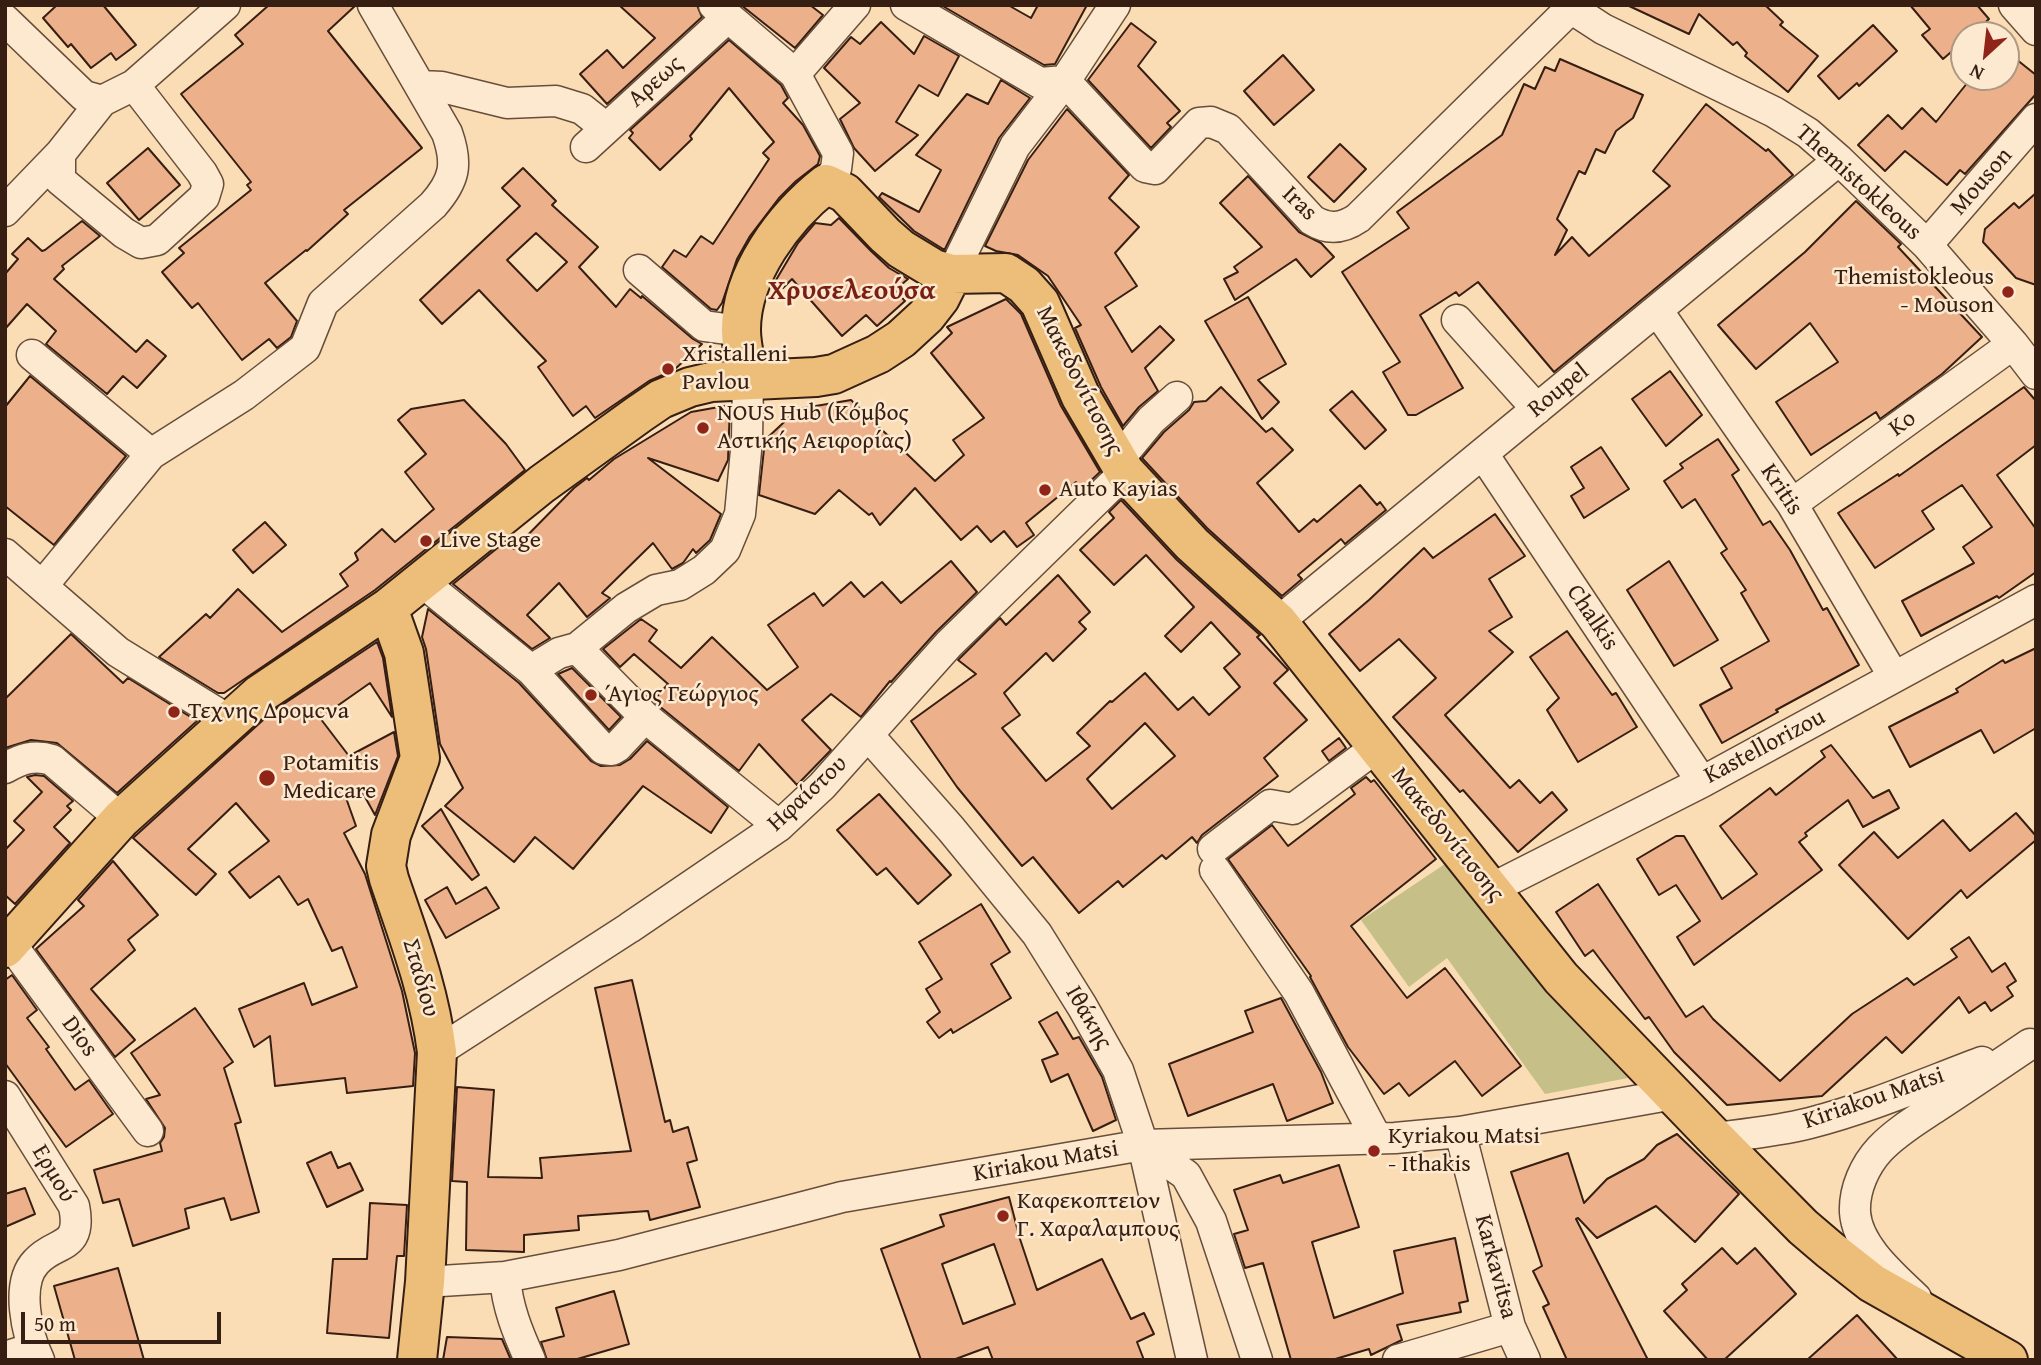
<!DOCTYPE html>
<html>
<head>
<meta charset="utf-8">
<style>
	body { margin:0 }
	#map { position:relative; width:2041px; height:1365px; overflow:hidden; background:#faddb5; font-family:"Gentium Book Plus",serif }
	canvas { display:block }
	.frame { position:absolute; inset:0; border:7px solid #361e12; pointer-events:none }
	.north { position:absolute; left:1950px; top:21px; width:70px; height:70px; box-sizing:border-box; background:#fce9cf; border:2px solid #ad9883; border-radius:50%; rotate:207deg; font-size:19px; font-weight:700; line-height:28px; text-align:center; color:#361e12 }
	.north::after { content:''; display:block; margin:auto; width:24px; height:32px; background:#8f2418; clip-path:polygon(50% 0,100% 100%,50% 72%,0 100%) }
	.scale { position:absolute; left:21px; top:1312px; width:200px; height:32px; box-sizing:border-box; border:4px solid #361e12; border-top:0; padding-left:9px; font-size:21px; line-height:24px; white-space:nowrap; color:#361e12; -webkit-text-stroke:5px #fce9cf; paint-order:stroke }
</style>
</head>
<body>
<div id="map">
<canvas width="2041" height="1365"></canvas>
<div class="frame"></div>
<div class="north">N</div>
<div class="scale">50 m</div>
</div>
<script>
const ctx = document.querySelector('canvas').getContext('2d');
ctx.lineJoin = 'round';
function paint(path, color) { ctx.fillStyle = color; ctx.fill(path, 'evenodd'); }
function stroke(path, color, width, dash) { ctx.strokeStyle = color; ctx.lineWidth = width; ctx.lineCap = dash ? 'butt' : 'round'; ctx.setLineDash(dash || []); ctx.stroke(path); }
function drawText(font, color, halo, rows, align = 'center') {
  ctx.font = font + ' "Gentium Book Plus",serif'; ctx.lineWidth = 5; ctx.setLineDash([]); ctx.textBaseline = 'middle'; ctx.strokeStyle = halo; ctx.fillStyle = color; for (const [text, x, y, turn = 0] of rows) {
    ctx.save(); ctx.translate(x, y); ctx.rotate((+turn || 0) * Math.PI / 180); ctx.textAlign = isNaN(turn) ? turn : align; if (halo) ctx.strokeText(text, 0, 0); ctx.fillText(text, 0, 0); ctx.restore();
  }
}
paint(new Path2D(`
	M1445 864 1544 990 1628 1078 1545 1094 1447 958 1409 987 1361 920Z`), '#c6bf88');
const building = new Path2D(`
	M57 5H103L136 45 116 60 111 53 91 68 71 44 68 47 43 18Z
	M269 5H356L328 31 422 148 344 210 348 214 307 251 306 250 265 283 297 321 291 337 277 348 269 339 242 360 198 303 192 308 162 272 184 253 179 248 251 190 247 185 251 182 181 94 243 44 235 35Z
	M619 5H697L702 17 607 104 580 74 607 50 623 68 655 38Z
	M741 5H810L823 15 795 48Z
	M941 5H1008L1031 18 1038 5H1087L1055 64 1044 65Z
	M1627 5H1765L1783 22 1780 25 1818 56 1788 92 1745 56 1747 53 1737 42 1733 45 1699 14 1689 34Z
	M1910 5H1977L1989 19 1971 35H1964V41L1943 59 1922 35 1930 29Z
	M881 22 914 54 924 36 959 56 938 96 919 85 896 122 918 135 875 171 854 148 840 119 860 103 824 68 851 37 860 44Z
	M1131 23 1156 42 1138 66 1180 111 1167 123 1171 127 1151 148 1088 80Z
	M1873 25 1897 51 1859 86 1857 83 1839 99 1818 76Z
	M729 40 781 85 788 98 783 103 803 125 820 156 818 164 796 181 779 198 750 236 737 259 722 303 717 310 711 309 662 267 674 250 686 257 701 236 713 244 769 159 763 153 774 142 729 88 690 136 692 139 660 170 629 138 633 133 630 130Z
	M2006 51 2036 75V94L1965 174 1960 170 1947 185 1905 151 1885 171 1858 145 1888 115 1902 129 1922 108 1936 122 1972 77H2006Z
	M1283 55 1314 90 1274 125 1244 91Z
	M1560 59 1643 95 1633 118 1616 131 1605 153 1596 149 1585 174 1579 171 1557 219 1567 230 1555 255 1572 237 1589 256 1670 186 1653 171 1706 104 1766 151 1768 149 1793 175 1554 372 1478 282 1459 296 1456 292 1420 315 1463 388 1416 415H1408L1383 372 1400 362 1342 272 1409 228 1397 212 1502 135 1524 84 1535 89 1545 67 1555 71Z
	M1001 80 1030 98 999 138 945 249H943L914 231 879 197 882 193 919 212 941 170 916 155 967 94 988 104Z
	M1067 109 1129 175 1109 198 1139 227 1115 253 1137 286 1105 307 1132 352 1160 326 1174 340 1145 368 1158 391 1139 407 1123 426 1101 387 1075 328 1081 325 1048 276 1018 255 996 251 985 246 1028 160Z
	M1340 144 1366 169 1334 202 1308 177Z
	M148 148 180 185 139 220 107 183Z
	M523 168 556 201 552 205 598 247 579 267 616 307 630 289 641 298 642 296 693 339 702 344 674 370 649 381 595 418 586 406 573 416 538 367 546 361 479 290 442 324 420 300 520 206 502 188ZM536 233 567 262 537 291 507 260Z
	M1248 176 1299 232 1321 243 1334 257 1311 277 1296 259 1235 300 1224 279 1238 272 1234 267 1262 247 1220 203Z
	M2036 193V285L2016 278 1983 242 1985 229 2014 203 2019 208Z
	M1856 201 1901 244 1898 247 1982 337 1942 374 1880 419 1876 412 1811 455 1776 402 1838 362 1810 323 1756 369 1718 325 1805 252Z
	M839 218 871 251 889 268 908 279 895 290 905 301 877 326 866 315 842 336 792 279 783 288 776 280 798 243 815 223 831 225Z
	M82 221 100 236 62 266 64 269 54 279 136 352 147 340 166 356 137 388 123 376 107 394 46 344 56 331 27 304 5 329V274L18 259 12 254 28 238 42 251 45 250Z
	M1248 297 1286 364 1258 380 1279 402 1262 419 1205 321Z
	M1006 299 1021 314 1061 406 1100 472 1081 490 1076 482 1026 523 1034 535 1017 547 1004 531 991 542 977 526 961 540 915 488 880 525 872 513 869 515 839 490 815 514 759 495 765 440 798 409 851 400 935 481 964 455 953 440 984 418 931 353 952 333 947 327Z
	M1670 371 1702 415 1666 446 1632 399Z
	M30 376 126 456 54 545 5 506V407Z
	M1221 387 1266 432 1272 428 1293 450 1257 483 1299 532 1314 519 1317 522 1360 485 1377 505 1380 502 1386 510 1345 544 1341 539 1298 575 1302 579 1282 596 1207 528 1142 458 1164 432 1189 410 1194 402 1206 401Z
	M2024 387 2036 401V445L1997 475 2036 529V572L1999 598 1997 596 1921 636 1902 601 1974 563 1963 547 1992 527 1962 485 1922 511 1934 529 1875 568 1838 513 1898 474 1899 476Z
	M1352 391 1386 430 1365 449 1330 410Z
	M464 400 506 444 525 470 375 590 224 693H218L159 657 206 614 210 618 238 589 282 632 348 586 340 574 358 560 355 553 382 529 395 542 434 509 405 472 426 454 398 420 411 409Z
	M730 405 728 460 718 481 648 458 721 514 710 540 696 553 693 549 683 563 672 569 653 543 602 593 610 598 587 617 559 583 527 615 550 638 532 649 453 584 506 541 514 549 574 488 587 478 589 480 614 459 691 412Z
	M1718 439 1739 470 1732 475 1763 525 1770 521 1790 550 1823 610 1827 608 1859 665 1776 710 1778 712 1722 743 1700 705 1732 688 1721 668 1769 641 1741 593 1746 590 1721 553 1727 549 1695 499 1682 508 1664 481 1683 468 1680 464Z
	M1601 447 1629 489 1584 518 1571 496 1584 488 1571 467Z
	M1121 500 1177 560 1260 635 1257 637 1288 670 1274 683 1307 720 1264 758 1278 776 1202 835 1197 843 1192 837 1166 859 1162 855 1123 887 1118 881 1079 913 1033 857 1022 866 957 787 911 721 976 674 958 660 1000 618 1006 625 1058 575 1090 612 1079 622 1086 629 1053 661 1046 653 1004 693 1020 715 1002 728 1046 781 1090 746 1077 733 1110 701 1112 702 1145 673 1178 710 1193 697 1209 715 1240 687 1224 668 1240 654 1211 622 1181 652 1165 636 1194 607 1146 555 1114 585 1080 550 1114 518 1109 512ZM1145 723 1175 756 1112 809 1087 779Z
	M1495 514 1525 556 1489 579 1512 617 1489 631 1513 652 1445 715 1510 788 1519 780 1540 803 1552 792 1567 810 1518 852 1463 790 1460 792 1393 717 1436 678 1399 639 1360 671 1329 634 1369 600 1424 548 1433 558Z
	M265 522 286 545 253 573 233 550Z
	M951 561 977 592 936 632 891 682 890 681 861 717 831 694 802 720 831 750 797 785 759 744 739 771 653 701 668 684 634 654 620 667 603 649 641 619 657 630 649 641 681 668 712 637 767 690 798 667 768 625 814 593 823 606 851 582 864 597 882 582 901 603Z
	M1669 561 1718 640 1674 666 1627 590Z
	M428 609 519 683 591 761 601 766 620 765 630 759 647 741 728 807 711 833 643 786 573 869 535 837 514 862 445 806 463 788 440 744 426 649 422 637Z
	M1567 631 1612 695 1616 693 1637 727 1578 762 1547 710 1559 698 1530 657Z
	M71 634 123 683 128 678 197 721 117 793 57 743 31 740 5 748V699Z
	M377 642 383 658 392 717 370 683 320 718 349 756 394 732 398 756 375 815 360 788 345 795 356 826 344 833 365 874 402 991 415 1053 413 1086 347 1093 345 1078 275 1086 270 1036 254 1047 239 1009 304 983 312 1005 357 987 342 947 332 951 308 899 298 905 279 876 250 898 229 872 269 841 236 803 188 849 216 874 196 895 133 838 273 711Z
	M2036 648V728L1994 753 1981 730 1910 767 1889 727 1958 692 1956 689 2003 660 2005 663Z
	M572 668 621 717 609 730 558 674Z
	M1339 738 1346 748 1329 761 1322 751Z
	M1831 745 1873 798 1889 790 1899 808 1863 827 1848 800 1805 833 1807 836 1799 842 1822 870 1694 965 1677 937 1700 921 1676 885 1659 895 1637 859 1676 836H1684L1722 899 1757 874 1720 826 1770 788 1776 795 1825 757 1821 751Z
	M35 775 44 776 73 801 67 806 71 810 54 827 70 843 15 904 5 895V850L24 830 14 821 42 792 27 777Z
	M1366 777 1371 782 1374 780 1436 859 1351 926 1407 998 1445 968 1521 1066 1482 1096 1455 1061 1409 1096 1399 1083 1384 1094 1348 1047 1310 977 1311 976 1228 859 1272 825 1288 846 1355 794 1351 788Z
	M879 794 951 875 918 904 886 868 877 875 837 830Z
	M441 809 479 875 472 880 422 826Z
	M2016 813 2036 836V840L1967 898 1961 890 1908 939 1839 865 1874 832 1898 858 1943 820 1970 851Z
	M113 861 158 915 128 940 135 950 91 989 135 1040 115 1057 36 949 84 906 78 900Z
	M1598 884 1686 1017 1703 1006 1713 1019 1780 1081 1852 1014 1907 978 1914 985 1957 957 1951 949 1969 937 1992 972 2005 963 2016 981 2007 987 2013 996 1991 1011 1985 1002 1969 1013 1959 997 1902 1053 1886 1037 1822 1096 1727 1105 1674 1052 1649 1017 1645 1019 1593 950 1585 956 1556 912Z
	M447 887 456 904 486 887 499 908 446 938 425 900Z
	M981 904 1010 952 991 964 1011 998 953 1033 951 1029 939 1038 927 1022 940 1012 926 989 942 979 919 942Z
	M12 975 37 1010 27 1018 49 1047 46 1049 75 1090 89 1080 113 1114 66 1147 5 1063V980Z
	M632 980 665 1122 670 1120 673 1132 688 1127 697 1160 687 1163 700 1207 650 1220 648 1211 578 1216 579 1230 524 1235V1252L466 1250 467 1182 452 1181 457 1087 494 1090 488 1177 542 1178 540 1158 631 1151 595 988Z
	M1281 998 1321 1072 1333 1103 1287 1121 1273 1084 1188 1116 1169 1064 1253 1032 1245 1011Z
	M195 1008 233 1062 224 1068 241 1122 235 1124 259 1212 231 1220 224 1198 185 1209 189 1228 133 1246 119 1199 103 1203 94 1170 162 1151 160 1143 164 1137 165 1128 146 1099 160 1095 131 1053Z
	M1057 1012 1073 1039 1079 1037 1102 1077 1116 1120 1093 1131 1068 1074 1051 1082 1042 1060 1058 1054 1039 1022Z
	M1677 1134 1739 1194 1695 1242 1656 1206 1597 1238 1578 1218 1576 1219 1648 1360H1567L1543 1307 1549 1304 1533 1271 1542 1266 1511 1172 1568 1153 1584 1203 1607 1179 1644 1159 1657 1145Z
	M331 1152 338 1168 350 1163 363 1190 327 1207 307 1163Z
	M1339 1165 1359 1227 1312 1242 1334 1318 1403 1293 1394 1251 1455 1238 1468 1301 1459 1303 1461 1312 1397 1325 1402 1340 1371 1355 1369 1349 1332 1360H1291L1263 1263 1245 1268 1234 1234 1248 1230 1234 1190 1280 1175 1283 1183Z
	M25 1188 35 1214 5 1227V1194Z
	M1009 1197 1020 1239 1037 1290 1102 1259 1131 1319 1144 1313 1154 1334 1137 1342 1144 1360H993L988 1347 953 1360H921L881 1249 944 1226 940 1215ZM994 1244 1015 1304 963 1324 942 1264Z
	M370 1203 407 1205 404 1256H397L389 1338 327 1333 333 1259H367Z
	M1722 1248 1737 1264 1755 1248 1796 1294 1724 1360H1708L1664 1311 1687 1290 1682 1284Z
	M118 1268 144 1360H75L54 1286Z
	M614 1291 629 1344 574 1360H547L541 1342 564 1336 556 1308Z
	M1857 1315 1898 1360H1807Z
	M447 1337 502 1339 511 1360H443Z`);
paint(building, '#ecb08b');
stroke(building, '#361e12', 2);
const minor = new Path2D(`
	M714 5 795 74 838 153 836 169 826 184
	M906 5 1040 83 1065 81
	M1566 5 1603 29 1774 112 1808 133 1839 160 1927 245 2013 344 2036 374
	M2014 5 2036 30
	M5 20 84 96 102 101 134 85 202 173 208 184 204 197 157 240 141 243 124 233 60 180V154L102 101
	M795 74 855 5
	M1065 81 1145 167 1155 169 1199 123 1211 122 1228 129 1312 220C1328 230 1342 229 1358 218L1570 9
	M134 85 225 5
	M421 86 442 87 507 103 556 101 582 109 606 128
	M586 147 727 18
	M5 211 60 154
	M1927 245 2036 119
	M639 270 704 326 741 331
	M952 274 1015 146 1065 81 1115 5
	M1657 310 1792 504 1894 677
	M1457 320 1537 409
	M32 355 151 454 43 585
	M151 454 244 395 305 348 323 303 433 205C455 180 458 164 447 133L373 5
	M1483 454 1702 782
	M1118 460 1151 420 1177 397
	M1792 504 2013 344
	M5 554 118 652 230 721
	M421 581 531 670 603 749 612 750 617 747 645 717
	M1278 622 1839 160
	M577 648 645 717 779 826
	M531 670 559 653 577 648 626 608 656 590 680 585 704 570 725 550 740 514 747 440 748 379
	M868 735 951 829 1037 934 1082 1006 1118 1070 1143 1145 1192 1360
	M5 768C21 759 34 754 52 760L121 819
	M1213 849 1270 805 1293 809 1377 747
	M1215 870 1299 993 1377 1139
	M1491 889 1702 782 2036 600
	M10 943 148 1131
	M437 1052 629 928 779 826 822 786 949 644 1125 472
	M5 1096 74 1206C83 1251 55 1240 36 1262 15 1284 27 1335 39 1360
	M1460 1132 1510 1327 1525 1360
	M1715 1138C1747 1134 1779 1131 1810 1123 1869 1108 1926 1083 1982 1062
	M1143 1145 1186 1175 1211 1221 1257 1360
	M505 1277C507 1307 518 1333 530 1360
	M425 1282 505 1277 619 1255 842 1197 1143 1145 1395 1138 1460 1132 1674 1094
	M1916 1298C1893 1276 1857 1246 1855 1212 1854 1189 1865 1165 1880 1149 1896 1132 1918 1119 1936 1107 1968 1086 1999 1065 2030 1044
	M5 1357 33 1348
	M1398 1360 1510 1327`);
const major = new Path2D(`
	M748 379C746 363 741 346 741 330 741 274 784 217 826 184L845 193 885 235 901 249 934 269 952 274 1006 273 1024 285 1040 303 1081 397 1125 472 1192 544 1278 622 1561 978 1715 1138 1803 1227 1830 1250 1872 1283 2008 1360
	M388 608 404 653 420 758 391 835 386 866 389 879C409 938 429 989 437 1052L425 1282 417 1360
	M5 948 121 819 260 694 388 608 542 484 639 414 661 399 690 387 711 382 816 377 834 374 878 354 901 339 926 316 940 298 952 274`);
stroke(minor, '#674e3b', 33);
stroke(major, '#361e12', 42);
stroke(minor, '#fce9cf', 30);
stroke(major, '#edbe7a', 38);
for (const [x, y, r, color] of [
	[2008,292,7,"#8f2418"],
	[668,369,7,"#8f2418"],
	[703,428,7,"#8f2418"],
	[1045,490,7,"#8f2418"],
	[426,541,7,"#8f2418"],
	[591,695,7,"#8f2418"],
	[174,712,7,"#8f2418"],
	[267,778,9,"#8f2418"],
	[1374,1151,7,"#8f2418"],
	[1003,1216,7,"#8f2418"]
]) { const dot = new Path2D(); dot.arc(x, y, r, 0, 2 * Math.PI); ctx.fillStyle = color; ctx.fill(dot); stroke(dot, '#fce9cf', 2.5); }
drawText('24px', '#361e12', '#fce9cf', [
	["Αρεως",656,82,-42],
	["Mouson",1982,182,-49],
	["Themistokleous",1858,183,42],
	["Iras",1299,204,44],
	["Μακεδονίτισσης",1079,381,63],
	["Roupel",1559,391,-39],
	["Ko",1903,424,-36],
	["Kritis",1781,490,56],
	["Chalkis",1592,618,56],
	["Kastellorizou",1765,747,-28],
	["Ηφαίστου",808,794,-43],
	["Μακεδονίτισσης",1447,835,51],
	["Σταδίου",420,978,74],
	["Ιθάκης",1088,1018,60],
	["Dios",79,1037,54],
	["Kiriakou Matsi",1874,1099,-19],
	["Kiriakou Matsi",1046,1162,-10],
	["Ερμού",53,1174,59],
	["Karkavitsa",1495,1267,75]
]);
drawText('24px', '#361e12', '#fce9cf', [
	["Themistokleous",1994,278,"right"],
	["- Mouson",1994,306,"right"],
	["Xristalleni",682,355],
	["Pavlou",682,383],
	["NOUS Hub (Κόμβος",717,414],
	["Αστικής Αειφορίας)",717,442],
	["Auto Kayias",1059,490],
	["Live Stage",440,541],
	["Άγιος Γεώργιος",605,695],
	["Τεχνης Δρομcνa",188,712],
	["Potamitis",283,764],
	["Medicare",283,792],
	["Kyriakou Matsi",1388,1137],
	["- Ithakis",1388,1165],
	["Καφεκοπτειον",1017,1202],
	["Γ. Χαραλαμπους",1017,1230]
], 'left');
drawText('bold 28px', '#7a1f14', '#fce9cf', [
	["Χρυσελεούσα",852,292]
]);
</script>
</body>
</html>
